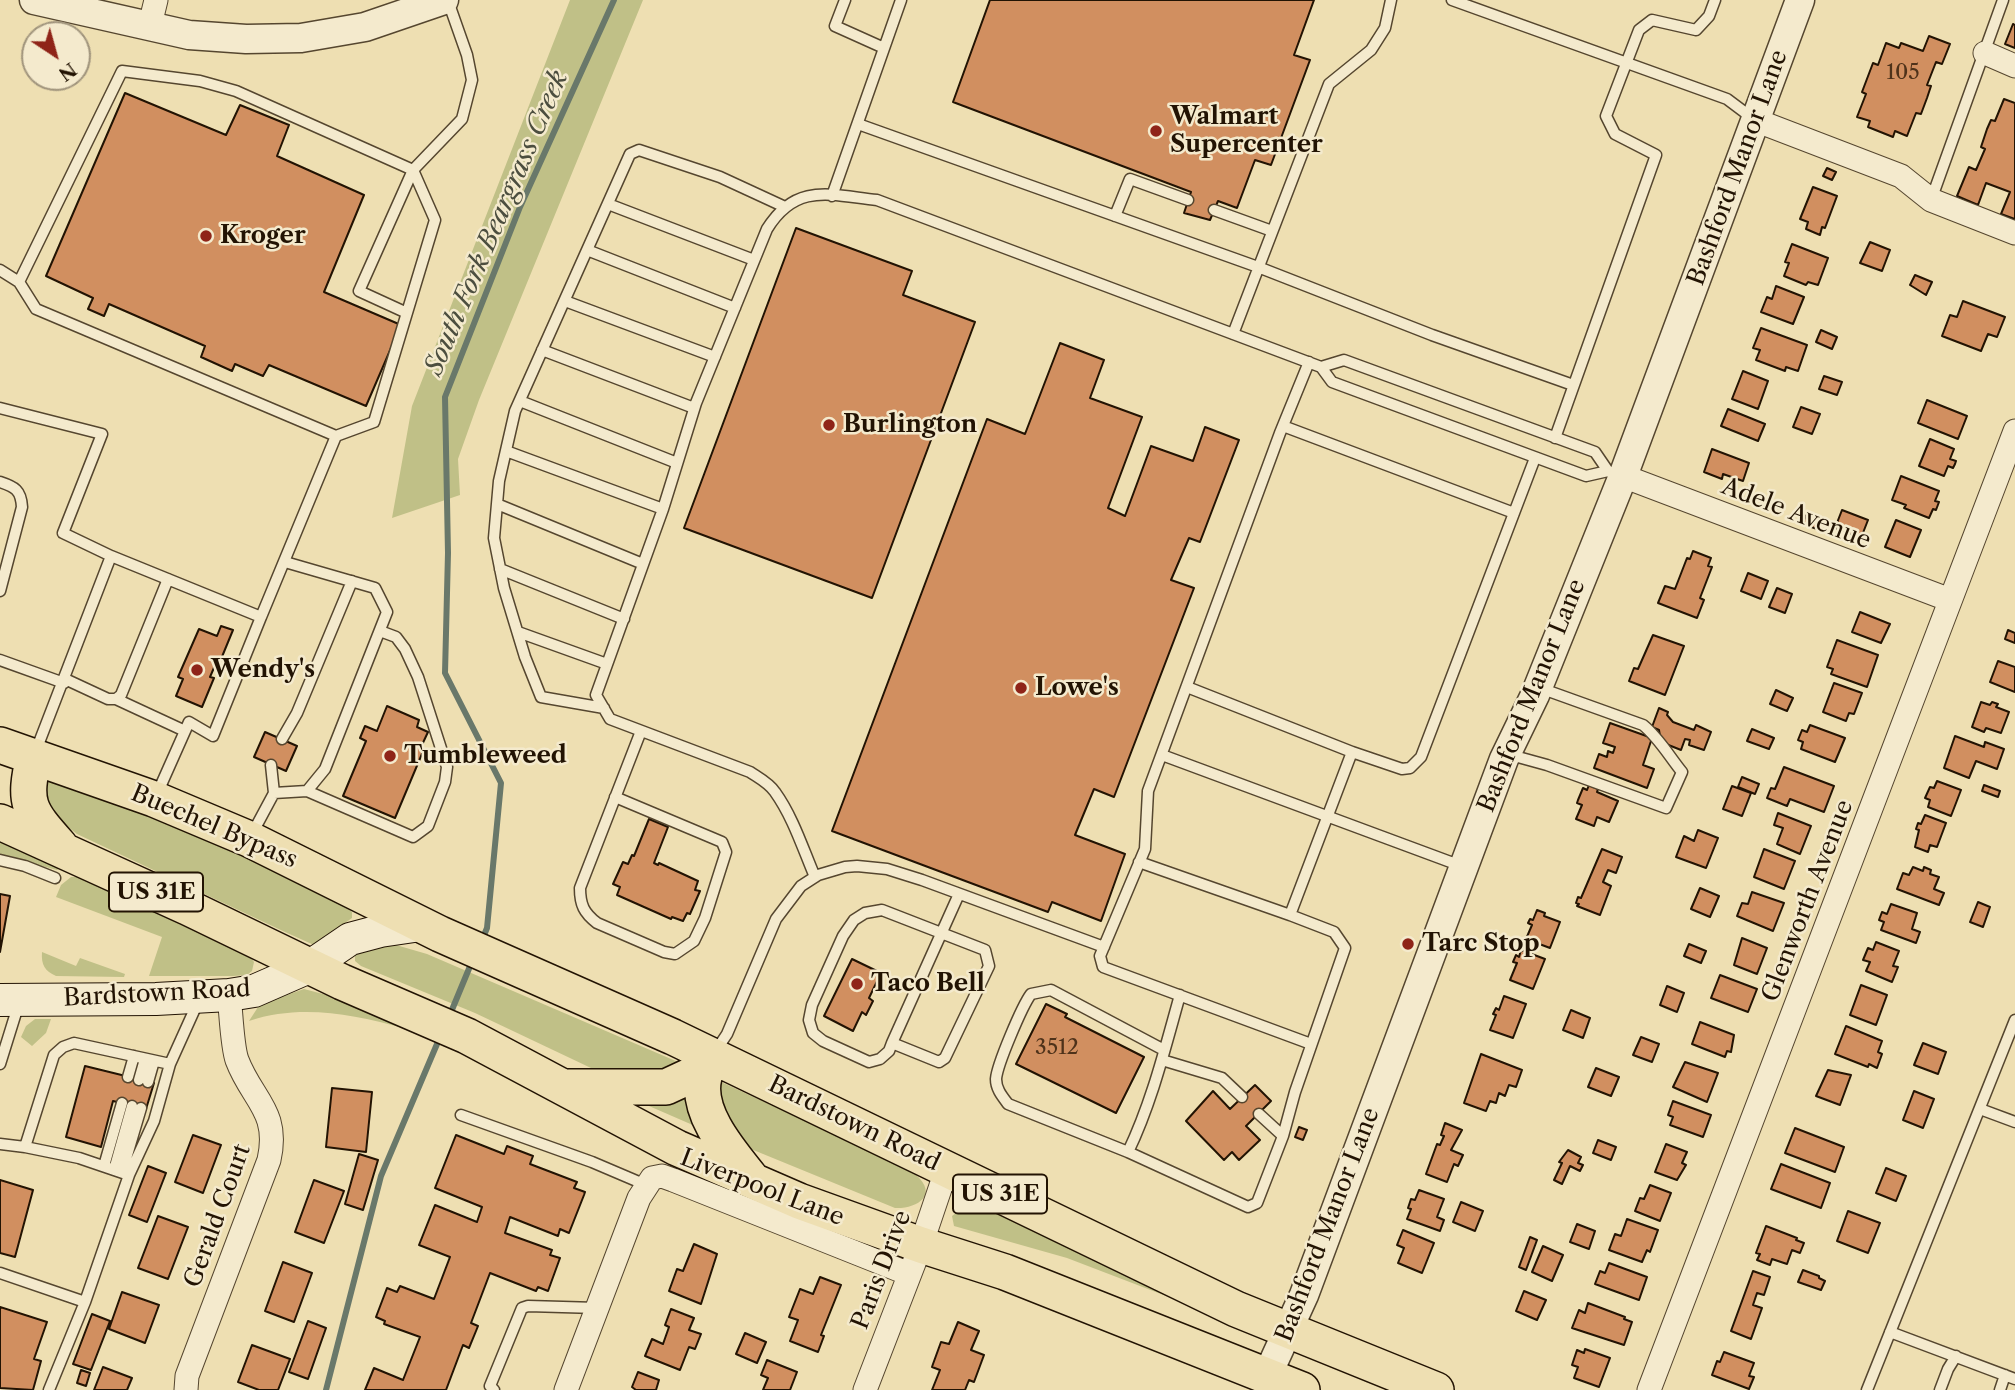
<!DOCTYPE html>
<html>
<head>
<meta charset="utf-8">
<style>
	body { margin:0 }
	#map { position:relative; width:2015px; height:1390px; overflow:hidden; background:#eedfb2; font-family:"Libre Caslon Text",serif }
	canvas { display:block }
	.north { position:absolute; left:21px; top:21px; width:70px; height:70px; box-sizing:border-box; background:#f4eacd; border:2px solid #a0947c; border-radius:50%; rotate:144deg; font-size:19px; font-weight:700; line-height:28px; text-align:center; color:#221303 }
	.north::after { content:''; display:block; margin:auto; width:24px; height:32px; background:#8f2418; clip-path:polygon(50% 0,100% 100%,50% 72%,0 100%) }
</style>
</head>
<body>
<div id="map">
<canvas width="2015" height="1390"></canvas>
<div class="north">N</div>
</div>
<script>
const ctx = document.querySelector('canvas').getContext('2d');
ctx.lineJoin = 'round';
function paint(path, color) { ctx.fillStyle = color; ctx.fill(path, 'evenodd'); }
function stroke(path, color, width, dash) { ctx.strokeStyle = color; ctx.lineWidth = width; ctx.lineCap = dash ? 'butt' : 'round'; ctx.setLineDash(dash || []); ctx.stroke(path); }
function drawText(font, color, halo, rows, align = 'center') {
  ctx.font = font + ' "Libre Caslon Text",serif'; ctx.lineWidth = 5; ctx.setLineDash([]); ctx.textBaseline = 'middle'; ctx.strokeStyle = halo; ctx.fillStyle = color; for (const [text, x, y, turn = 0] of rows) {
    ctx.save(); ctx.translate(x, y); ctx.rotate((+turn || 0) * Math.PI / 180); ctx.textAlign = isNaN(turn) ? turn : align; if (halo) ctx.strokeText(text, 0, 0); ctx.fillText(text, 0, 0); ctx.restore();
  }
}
paint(new Path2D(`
	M570 0H643L479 400 458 459 460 495 392 518 412 406Z
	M46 782H60L149 813 329 894 352 912V918L314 945 285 932 77 834C56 818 47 810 46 782Z
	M0 840 62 867 57 870 0 855Z
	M71 877H84L248 954 254 962 252 971 247 975 233 976H149L162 937 56 897 61 885Z
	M396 945 427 954 685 1065 686 1071 610 1077 475 1013 361 966 355 961V954L374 947Z
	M42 952 76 966 80 958 125 974 124 977 56 976C45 971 41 965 42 952Z
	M304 989 342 999 403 1028C352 1014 300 1004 249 1021L260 1004Z
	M35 1019H51L46 1033 32 1046 21 1037 26 1026Z
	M717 1080 891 1161C899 1166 909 1170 916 1175 939 1195 917 1209 895 1208L746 1147 728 1128Z
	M685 1089 695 1126 626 1096Z
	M973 1207 997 1214 1145 1283 1174 1299 1067 1258 954 1226 952 1216 961 1209Z`), '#c0c087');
stroke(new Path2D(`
	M482 940 487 928 501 783 445 673 448 553 445 397 520 207 614 0
	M449 1017 473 959
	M326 1390 381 1176 440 1037`), '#69786a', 6);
const building = new Path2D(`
	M990 0H1314L1294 55 1310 60 1271 165 1255 160 1237 208 1218 201 1210 220 1184 213 1191 192 953 102Z
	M2013 24 2015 25V48L2005 44Z
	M1929 36 1950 44 1942 64 1936 62 1927 85 1931 86 1927 98 1921 114 1916 113 1907 136 1895 131 1893 137 1868 127 1870 121 1857 117 1866 94 1862 92 1873 63 1878 65 1886 43 1899 48 1901 43 1923 51Z
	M125 93 226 135 240 105 289 125 277 156 364 195 324 292 401 325 366 406 269 365 263 376 235 364 232 371 201 357 205 346 109 304 104 316 88 309 93 298 46 276Z
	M2004 99 2015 103V219L2001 214 2010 192 1986 183 1978 205 1957 196 1969 167 1976 170 1985 149 1981 147 1987 129 1991 120 1995 121Z
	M1827 168 1836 172 1832 180 1823 176Z
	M1813 187 1837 196 1825 228 1822 227 1820 235 1806 229 1808 222 1800 219Z
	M796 228 912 271 903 295 975 322 872 598 684 528Z
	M1870 242 1890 250 1882 271 1860 263Z
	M1792 244 1828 258 1818 285 1808 282 1806 285 1784 276 1789 263 1785 262Z
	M1915 275 1932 282 1926 295 1910 285Z
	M1776 286 1804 297 1793 324 1761 312 1767 297 1772 299Z
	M1963 301 2005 317 1997 337 1988 334 1981 351 1942 336 1950 315 1957 317Z
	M1761 328 1807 345 1798 371 1786 367 1785 371 1756 360 1760 350 1753 348Z
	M1821 330 1837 337 1832 349 1816 342Z
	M1060 343 1104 360 1090 398 1142 417 1108 508 1125 516 1151 446 1193 461 1205 427 1239 440 1200 542 1189 538 1171 580 1194 588 1114 797 1094 789 1075 835 1125 854 1101 921 1052 902 1048 912 832 831 987 419 1025 434Z
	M1743 371 1768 381 1758 409 1732 399Z
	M1824 376 1842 382 1837 395 1819 389Z
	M1927 400 1967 416 1958 439 1918 423Z
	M1801 407 1820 414 1812 434 1793 427Z
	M1728 409 1765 424 1758 441 1721 426Z
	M1930 439 1954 449 1950 459 1956 461 1955 464 1953 468 1948 466 1944 476 1919 466Z
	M1712 449 1749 463 1743 481 1723 474 1722 479 1704 472Z
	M1901 476 1939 491 1935 501 1939 502 1936 510 1933 509 1929 518 1904 508 1906 505 1892 500Z
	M1842 510 1868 520 1861 538 1835 528Z
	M1806 515 1820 520 1817 529 1803 524Z
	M1896 520 1921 530 1910 557 1885 547Z
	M1693 551 1711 558 1708 566 1712 567 1700 598 1704 600 1697 618 1658 603 1665 586 1675 589 1687 558 1690 559Z
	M1748 573 1768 581 1761 599 1741 591Z
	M1777 588 1792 594 1785 613 1769 607Z
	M1860 612 1890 624 1881 643 1852 632Z
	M221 626 233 630 219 664 216 663 210 677 214 678 202 707 176 696 183 679 178 677 199 629 217 636Z
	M2008 630 2015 633V643L2005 639Z
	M1653 635 1684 646 1665 695 1629 681 1634 668 1638 669Z
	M1837 640 1878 655 1867 687 1831 674 1833 669 1827 667Z
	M1998 661 2015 667V692L1990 682Z
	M1834 683 1862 693 1854 714 1849 713 1846 721 1823 712Z
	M1776 690 1793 698 1787 711 1770 704Z
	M1981 702 1990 705 1992 702 1998 704 1996 707 2009 712 2001 733 1986 728 1984 732 1972 727Z
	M387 706 419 720 417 727 428 732 421 747 424 749 395 818 343 796 366 741 360 738 365 726 377 731Z
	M1659 708 1668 712 1667 715 1673 722 1694 730 1696 725 1711 732 1704 750 1689 745 1690 740 1685 739 1681 750 1661 742 1659 730 1652 727Z
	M1610 723 1652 738 1643 765 1654 769 1647 788 1594 768 1599 754 1607 757 1608 751 1613 753 1615 747 1603 743Z
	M1810 725 1845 738 1835 762 1801 749 1803 742 1798 740 1802 730 1807 732Z
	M1752 729 1774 738 1769 749 1747 741Z
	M265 732 297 746 286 771 254 757Z
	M1955 736 1984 747 1985 742 2004 749 1997 769 1976 761 1969 778 1944 768Z
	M1784 767 1834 786 1824 812 1790 799 1787 806 1767 798 1771 788 1775 789Z
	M1742 777 1759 784 1755 794 1738 787Z
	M1937 781 1961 790 1951 816 1928 807 1930 800 1925 798 1930 787 1934 788Z
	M1589 785 1598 789 1597 792 1618 801 1609 822 1597 817 1594 826 1576 819 1582 805 1577 803 1578 800 1583 788 1587 790Z
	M1984 785 2000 791 1998 797 1982 791Z
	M1732 786 1751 793 1742 816 1723 809Z
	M1778 813 1811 826 1800 854 1777 844 1783 828 1774 825Z
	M1925 815 1946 823 1937 847 1930 845 1928 852 1915 847 1919 830 1916 829 1918 823 1921 824Z
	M649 819 668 827 654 863 658 865 659 863 698 881 695 890 700 891 690 914 687 913 683 921 672 917 671 919 617 895 620 887 613 884 623 862 628 864 632 855 634 856Z
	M1698 830 1718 838 1706 868 1676 857 1684 836 1694 841Z
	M1602 849 1622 857 1616 873 1608 870 1603 882 1611 886 1600 915 1577 906 1579 904 1576 903 1578 897 1581 898Z
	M1764 849 1795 861 1784 889 1754 877Z
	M1913 867 1923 871 1924 867 1931 870 1930 874 1939 877 1934 889 1944 893 1939 905 1897 889 1903 873 1909 875Z
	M1700 888 1719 896 1710 917 1691 909Z
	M1752 892 1784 903 1773 931 1737 916 1742 903 1748 904Z
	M0 894 10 896 0 952Z
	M1978 902 1990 907 1983 927 1970 922Z
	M1891 904 1917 913 1912 929 1920 932 1916 943 1881 930 1884 922 1879 920 1882 912 1887 914Z
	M1537 910 1545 913 1544 916 1560 922 1550 948 1526 939 1532 925 1528 923 1530 919 1533 920Z
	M1742 938 1767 948 1757 974 1734 965Z
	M1876 942 1899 951 1893 966 1898 967 1892 982 1866 971 1870 962 1863 960 1868 948 1873 950Z
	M1689 944 1706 951 1701 963 1684 956Z
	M1521 950 1545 959 1533 989 1510 980 1517 963 1513 962 1516 955 1519 957Z
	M852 959 881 973 869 998 873 1001 866 1015 862 1012 853 1031 824 1016Z
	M1720 975 1757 989 1748 1012 1711 998Z
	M1861 985 1887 995 1876 1025 1850 1015Z
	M1667 986 1684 993 1677 1012 1660 1005Z
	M1504 996 1526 1004 1513 1038 1490 1030 1496 1015 1493 1014 1496 1008 1499 1010Z
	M1046 1004 1067 1014 1065 1017 1144 1057 1116 1113 1016 1064Z
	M1571 1010 1590 1018 1583 1038 1563 1030Z
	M1700 1022 1734 1035 1731 1052 1727 1051 1725 1057 1692 1044Z
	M1846 1026 1882 1041 1878 1052 1882 1054 1877 1068 1869 1064 1868 1067 1835 1054Z
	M1641 1037 1659 1044 1652 1062 1633 1055Z
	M1923 1043 1946 1052 1938 1074 1914 1065Z
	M1481 1054 1522 1070 1516 1087 1509 1085 1505 1096 1499 1093 1496 1103 1490 1101 1486 1111 1464 1103Z
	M1685 1062 1718 1073 1707 1102 1673 1087Z
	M85 1066 154 1083 146 1109 113 1101 101 1147 66 1137Z
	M1596 1068 1619 1077 1611 1096 1588 1087Z
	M1828 1070 1851 1075 1840 1105 1816 1096Z
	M1255 1085 1271 1101 1246 1126 1260 1140 1239 1160 1232 1152 1224 1160 1186 1121 1213 1091 1230 1109Z
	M332 1088 372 1092 366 1152 326 1147Z
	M1914 1091 1934 1099 1923 1128 1903 1120Z
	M1673 1101 1711 1115 1703 1137 1670 1125 1673 1117 1668 1115Z
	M1445 1123 1462 1130 1451 1150 1463 1155 1458 1166 1454 1164 1447 1182 1426 1174 1437 1144 1440 1145 1444 1136 1441 1135Z
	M1299 1127 1307 1130 1303 1140 1295 1137Z
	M1795 1128 1844 1147 1835 1172 1785 1153Z
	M193 1135 221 1145 203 1193 175 1182Z
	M456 1135 504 1154 507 1146 533 1156 530 1164 577 1182 574 1188 585 1192 584 1195 569 1233 560 1229 558 1236 510 1217 505 1233 552 1250 550 1255 560 1258 548 1291 538 1287 536 1291 490 1273 471 1323 478 1326 476 1331 469 1348 463 1345 446 1390H365L374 1368 403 1380 420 1337 384 1324 385 1321 376 1317 387 1288 397 1292 400 1286 434 1299 450 1257 419 1245 435 1205 477 1222 482 1207 435 1188Z
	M1598 1140 1616 1147 1611 1160 1593 1153Z
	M1666 1144 1687 1152 1682 1163 1686 1165 1677 1180 1655 1172Z
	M1568 1150 1581 1157 1578 1163 1583 1165 1580 1171 1570 1166 1562 1184 1554 1180 1562 1163 1559 1162Z
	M359 1154 378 1160 363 1210 345 1204Z
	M1781 1164 1830 1183 1821 1208 1771 1189Z
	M148 1166 166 1173 147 1222 129 1215Z
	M1886 1168 1906 1176 1896 1201 1876 1193Z
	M0 1180 33 1190 15 1257 0 1253Z
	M314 1180 344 1191 324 1243 295 1232Z
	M1650 1185 1671 1193 1660 1221 1635 1211 1640 1198 1644 1199Z
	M1419 1190 1444 1199 1437 1217 1444 1220 1440 1231 1407 1219 1411 1209 1408 1208 1411 1199 1415 1200Z
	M1461 1202 1483 1211 1475 1231 1453 1222Z
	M1848 1211 1880 1223 1868 1253 1837 1241Z
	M158 1216 188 1227 168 1279 138 1268Z
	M1627 1219 1658 1230 1650 1252 1647 1250 1642 1262 1609 1250 1615 1234 1621 1236Z
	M1577 1224 1595 1231 1589 1249 1570 1242Z
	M1766 1226 1797 1238 1796 1240 1804 1243 1800 1253 1792 1250 1787 1264 1772 1259 1770 1265 1757 1260 1760 1254 1756 1253Z
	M1403 1230 1434 1243 1422 1273 1398 1263 1404 1248 1397 1245Z
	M1530 1237 1537 1240 1526 1270 1519 1267Z
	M694 1244 717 1254 701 1304 669 1291 677 1269 683 1271Z
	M1543 1246 1563 1255 1552 1281 1532 1272Z
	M283 1262 312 1273 294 1322 265 1311Z
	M1609 1263 1647 1277 1639 1300 1595 1284 1600 1271 1605 1273Z
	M1803 1270 1819 1276V1278L1825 1281 1821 1290 1798 1282Z
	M1753 1271 1770 1277 1764 1295 1757 1293 1753 1305 1762 1308 1751 1339 1731 1331Z
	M820 1277 841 1285 821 1335 824 1336 818 1352 790 1341 798 1320 789 1317 800 1289 813 1294Z
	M1524 1291 1546 1300 1537 1320 1516 1311Z
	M122 1292 159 1305 145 1343 109 1329Z
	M1588 1303 1625 1317 1624 1319 1632 1322 1624 1345 1572 1328 1579 1310 1585 1313Z
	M0 1307 47 1322 34 1359 41 1361 33 1390 0 1388Z
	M671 1309 694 1318 689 1330 701 1334 695 1349 689 1347 680 1370 645 1356 652 1339 663 1344 669 1327 665 1325Z
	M92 1314 110 1321 91 1370 73 1364Z
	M308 1321 326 1328 308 1379 289 1372Z
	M958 1322 979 1331 971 1350 984 1355 974 1382 969 1380 965 1390H932L940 1370 932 1367 933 1364 941 1342 949 1344Z
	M745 1333 766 1342 757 1363 736 1354Z
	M252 1345 290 1359 278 1390H259L238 1382Z
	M1585 1349 1610 1358 1599 1387 1574 1378 1578 1367 1572 1365 1577 1350 1584 1353Z
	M1724 1352 1754 1363 1749 1376 1754 1377 1749 1389 1712 1375 1717 1361 1720 1362Z
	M767 1360 797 1372 790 1390H763L768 1378 761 1375Z
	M103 1367 132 1378 127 1390H94Z
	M81 1370 90 1373 86 1386 77 1383Z
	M638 1372 659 1380 656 1390H636L632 1387Z`);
paint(building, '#d18f60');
stroke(building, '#221303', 2);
const service = new Path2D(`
	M845 0 835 26 884 48
	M1452 0 1727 99 1755 120
	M858 124 1258 267 1432 335 1573 385
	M832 196 901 0
	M1931 200 2003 0
	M608 204 754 260
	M1214 210 1272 231
	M1115 216 1130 179 1188 200
	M587 250 735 308
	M0 270 19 282 36 309 336 436 261 617
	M19 282 122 71 200 81 236 91 413 170 359 291 407 313
	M565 301 715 357
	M1233 334 1329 84 1371 50 1385 28 1391 0
	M542 350 694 408
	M1309 362 1280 433 1148 791 1145 849 1100 956 1103 967 1311 1044
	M1321 367 1344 360 1595 452 1608 471
	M520 401 677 463
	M0 408 102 434 63 533 111 556
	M1283 426 1514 513
	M336 436 374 422 435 220 413 170 462 119 472 80 467 55 448 1
	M1555 438 1656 155 1615 134 1606 116 1639 30 1652 20 1696 30 1709 16 1715 0
	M506 451 663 509
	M0 482C15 487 21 490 22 507L0 591
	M497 504 643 564
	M500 569 624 619
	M518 632 607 664
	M0 660 64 683
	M65 679 108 699H116L121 695 168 579
	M1187 687 1352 752
	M116 699 185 731
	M604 708 541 697 525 657 504 588 494 538 499 481 515 411 630 154 639 150 720 177 785 207
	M282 739 297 713 352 581
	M35 753 111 556 261 617 213 736 189 722 157 794
	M1507 754 1547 765 1666 808 1682 772C1669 756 1659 738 1643 725L1540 688
	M1162 755 1464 867
	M271 765 274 793
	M307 791 413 837 428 826 445 782 447 767 418 677 405 649 396 637 380 631
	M615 797 722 842 726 852 705 918 694 941 675 954 664 952 597 923C584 913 580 905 580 888L641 731
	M252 834 274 793 307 791 325 769 387 612 375 588 285 562
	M0 860 25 866 55 878
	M1139 862 1290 915
	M815 877C803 849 793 817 775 792 769 783 759 778 750 772L610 719 596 695 663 509 696 403 767 229C796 182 830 195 877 200L1321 367 1332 382 1586 476 1608 471 1622 476
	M892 1043 939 1062 945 1058 989 966 985 950 882 910 865 913 854 920 843 936 812 1005 809 1020 813 1033 823 1041 869 1062 880 1059 889 1051 892 1043 959 894
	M1164 1050 1051 990 1031 994C1022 1006 997 1065 996 1079 996 1089 1002 1096 1008 1104L1128 1152C1152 1102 1165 1048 1180 995
	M715 1052 727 1034 776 919 801 886 818 875 845 867 857 866 887 869 922 880 1104 947
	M1162 1060 1222 1078 1242 1097
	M0 1064 19 1003
	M128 1077 134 1056
	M139 1080 145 1059
	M148 1082 154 1061
	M1980 1109 2015 1122
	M1259 1114 1283 1136
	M461 1115 592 1162 646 1185
	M0 1144 25 1147 54 1055 63 1047 74 1043 170 1064
	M25 1147 79 1158 129 1175
	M1128 1152 1248 1207 1257 1203 1283 1136 1295 1092 1345 948 1334 932 1290 915 1352 752 1402 769 1410 768 1421 757 1535 458
	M104 1166 122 1103
	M114 1170 132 1106
	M122 1172 141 1108
	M0 1273 85 1302 49 1390
	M85 1302 129 1175 154 1121 170 1064 198 1002
	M1890 1332 2015 1379
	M494 1390 490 1386 522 1308 528 1306 597 1308
	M1867 1390 2015 1020
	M1940 1390 1948 1369 1956 1356
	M2000 1390 2005 1375`);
const minor = new Path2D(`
	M150 25 156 0
	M1985 53 2015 66
	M1755 120 1901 176 1931 200 2015 233
	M1623 476 1950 600
	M186 1390 187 1376 269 1160C280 1111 252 1100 237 1060 232 1046 231 1011 229 995
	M566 1390 639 1198 652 1178 662 1176 673 1180 909 1274
	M865 1390 921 1245 947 1168
	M1649 1390 2015 431`);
const tertiary = new Path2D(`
	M34 0 189 35 246 39 301 38 365 27 444 0
	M1267 1376 1304 1295 1504 759 1535 695 1623 476 1800 0`);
const secondary = new Path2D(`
	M0 1000 156 999 229 995 254 991 309 967 350 939 380 931 421 925`);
const primary = new Path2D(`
	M0 745 154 799 249 839 440 934 673 1037 1236 1309 1436 1390
	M34 756C23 804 28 810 60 846
	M0 822 187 907 342 982 467 1036 677 1148 799 1201 921 1245 1005 1272 1302 1390
	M712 1056C710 1063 705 1070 704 1077 695 1112 730 1152 750 1177
	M569 1087H666L694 1074 712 1056`);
stroke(service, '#55462f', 13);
stroke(minor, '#55462f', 25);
stroke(tertiary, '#55462f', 31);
stroke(secondary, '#221303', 34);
stroke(primary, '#221303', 38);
stroke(service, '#f4eacd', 10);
stroke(minor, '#f4eacd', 23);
stroke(tertiary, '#f4eacd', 28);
stroke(secondary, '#f4eacd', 32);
stroke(primary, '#eedfb2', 35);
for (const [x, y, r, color] of [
	[1156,131,7,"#8f2418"],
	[206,236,7,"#8f2418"],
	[829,425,7,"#8f2418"],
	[197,670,7,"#8f2418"],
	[1021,688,7,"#8f2418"],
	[390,756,7,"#8f2418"],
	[1408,944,7,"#8f2418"],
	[857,984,7,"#8f2418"]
]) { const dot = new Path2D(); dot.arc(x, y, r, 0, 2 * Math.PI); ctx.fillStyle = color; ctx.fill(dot); stroke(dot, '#f4eacd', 2.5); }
drawText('21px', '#4e321a', null, [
	["105",1903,73],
	["3512",1057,1048]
]);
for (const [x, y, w] of [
	[156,892,94],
	[1000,1194,94]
]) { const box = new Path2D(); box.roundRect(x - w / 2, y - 19.5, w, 39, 5); ctx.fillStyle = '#f4eacd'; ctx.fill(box); stroke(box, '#221303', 2); }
drawText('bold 23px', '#221303', null, [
	["US 31E",156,892],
	["US 31E",1000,1194]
]);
drawText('bold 24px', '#221303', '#f4eacd', [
	["Walmart",1170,117],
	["Supercenter",1170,145],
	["Kroger",220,236],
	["Burlington",843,425],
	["Wendy's",211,670],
	["Lowe's",1035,688],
	["Tumbleweed",404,756],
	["Tarc Stop",1422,944],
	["Taco Bell",871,984]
], 'left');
drawText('24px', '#221303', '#f4eacd', [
	["Bashford Manor Lane",1738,168,-70],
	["Adele Avenue",1796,514,21],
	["Bashford Manor Lane",1532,696,-68],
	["Buechel Bypass",214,827,23],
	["Glenworth Avenue",1808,901,-69],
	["Bardstown Road",157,994,-3],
	["Bardstown Road",854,1124,26],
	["Liverpool Lane",762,1188,21],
	["Gerald Court",218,1216,-70],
	["Bashford Manor Lane",1328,1225,-69],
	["Paris Drive",882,1270,-69]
]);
drawText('italic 26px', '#4c4e3f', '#f4eacd', [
	["South Fork Beargrass Creek",497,223,-67]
]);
</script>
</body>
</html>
